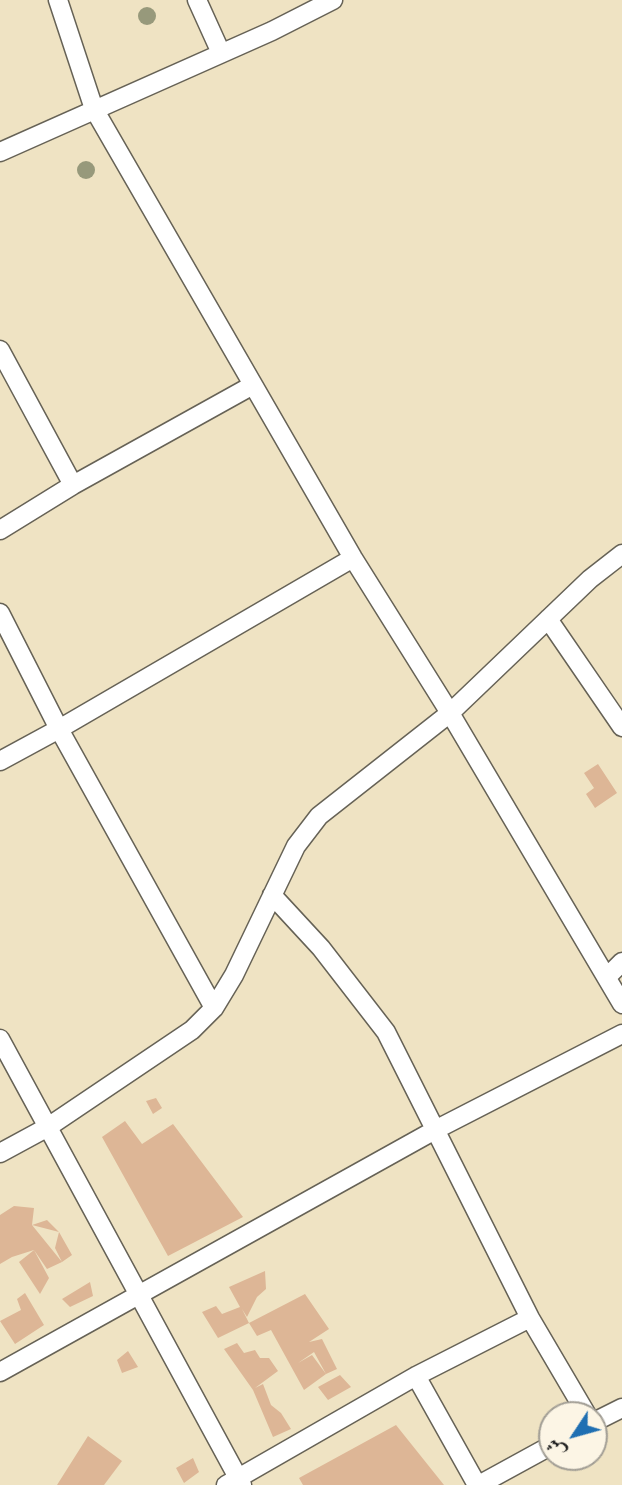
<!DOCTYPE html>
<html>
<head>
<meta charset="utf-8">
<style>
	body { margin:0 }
	#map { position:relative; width:622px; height:1485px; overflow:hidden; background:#efe3c3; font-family:"Sorts Mill Goudy",Amiri,serif }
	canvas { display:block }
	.north { position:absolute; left:538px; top:1401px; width:70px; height:70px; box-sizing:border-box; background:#fcf5e5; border:2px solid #a29e95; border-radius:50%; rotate:234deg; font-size:19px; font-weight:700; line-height:28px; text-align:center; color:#1c1c1c }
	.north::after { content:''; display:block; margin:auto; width:24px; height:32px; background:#1f6fb2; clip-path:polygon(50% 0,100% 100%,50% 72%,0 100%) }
</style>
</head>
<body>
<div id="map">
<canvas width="622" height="1485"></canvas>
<div class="north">ش</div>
</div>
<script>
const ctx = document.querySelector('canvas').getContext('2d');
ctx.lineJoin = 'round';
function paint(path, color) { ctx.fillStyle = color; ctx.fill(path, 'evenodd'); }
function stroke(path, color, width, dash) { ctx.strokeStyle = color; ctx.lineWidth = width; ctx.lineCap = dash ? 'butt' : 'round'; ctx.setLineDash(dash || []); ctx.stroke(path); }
paint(new Path2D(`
	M598 764 617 793 595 808 586 794 594 788 584 773Z
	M156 1098 162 1108 153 1114 146 1101Z
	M125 1121 142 1144 173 1124 243 1217 168 1256 102 1137Z
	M14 1206 34 1208 32 1225 47 1220 59 1232 72 1255 62 1262 55 1248 59 1232 32 1225 62 1262 47 1269 34 1250 49 1278 40 1294 19 1262 34 1250 12 1257 0 1264V1215Z
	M265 1271 266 1289 257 1297 247 1317 242 1309 249 1323 218 1338 202 1312 216 1306 222 1314 240 1307 229 1287Z
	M90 1282 93 1296 70 1307 62 1299Z
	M25 1293 44 1325 15 1344 0 1321 21 1310 17 1299Z
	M305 1294 329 1329 309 1342 322 1339 337 1369 326 1374 314 1352 298 1363 312 1355 326 1374 304 1390 271 1330 257 1336 249 1323Z
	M237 1343 244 1353 255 1350 260 1358H269L278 1371 255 1388 263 1384 271 1405 281 1413 291 1429 273 1437 253 1390 224 1349Z
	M128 1351 138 1367 122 1373 117 1360Z
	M340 1375 351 1387 328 1400 318 1387Z
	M396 1425 444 1485H303L299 1478Z
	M88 1436 122 1461 104 1485H57Z
	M193 1458 199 1472 184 1483 176 1468Z`), '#ddb696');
const street = new Path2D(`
	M58 0 94 109 353 558 450 713 622 1004
	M197 0 221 53
	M0 152 272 31 333 0
	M0 350 73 485
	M0 530 73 485 253 385
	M0 613 59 729 214 1008
	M548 619 622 727
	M0 761 59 729 353 558
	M272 895 321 948 386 1032 530 1318 587 1415
	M607 977 622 962
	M0 1039 242 1485
	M0 1153 48 1127 192 1030 214 1008 234 975 296 846 319 816 450 713 590 579 622 554
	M0 1372 435 1130 622 1034
	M416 1376 477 1485
	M594 1422 622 1408
	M226 1485 416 1376 530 1318
	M479 1485 552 1445`);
stroke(street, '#666256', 21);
stroke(street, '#fff', 18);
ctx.fillStyle = '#97997b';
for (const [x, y] of [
	[147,16],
	[86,170]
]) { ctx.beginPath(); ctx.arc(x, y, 9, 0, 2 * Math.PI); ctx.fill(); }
</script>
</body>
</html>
